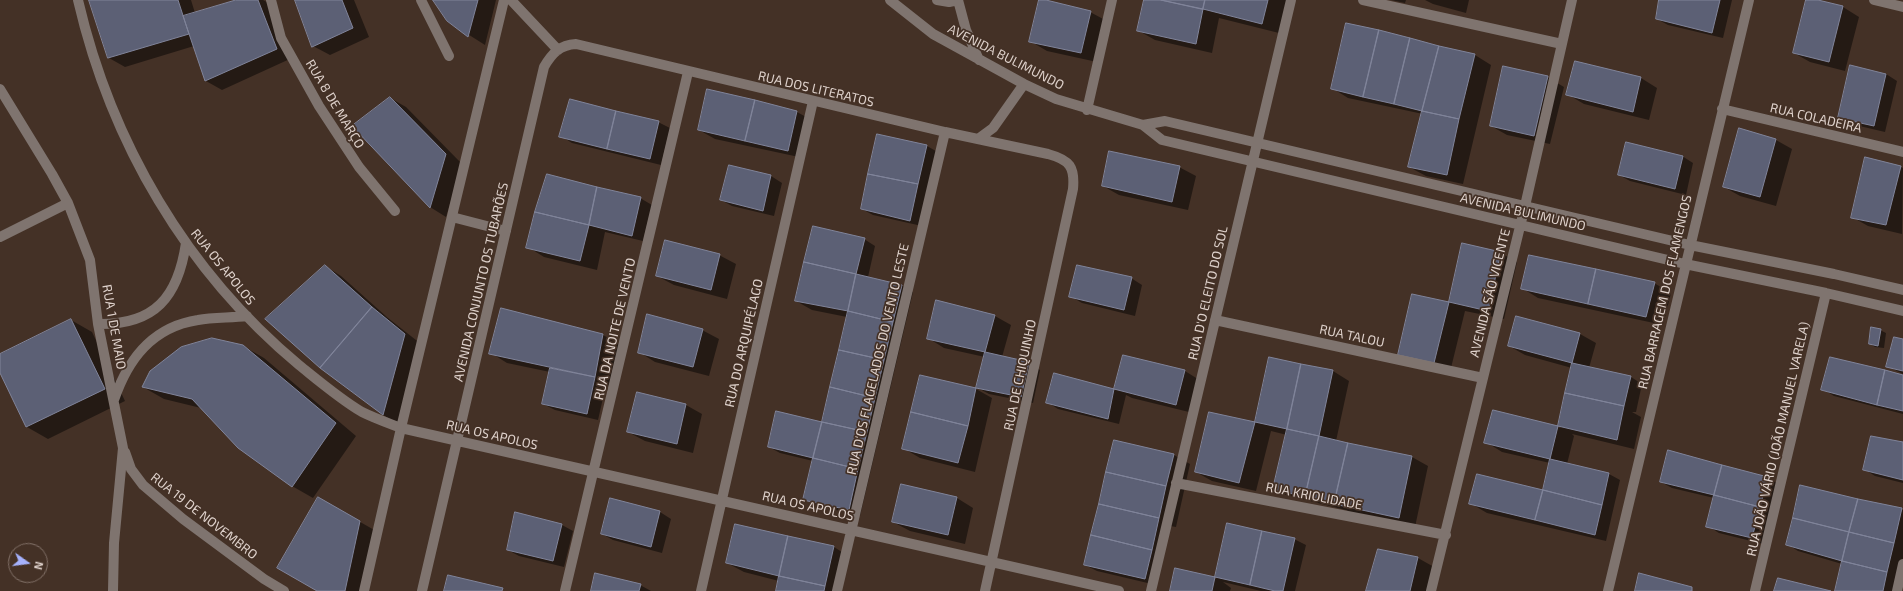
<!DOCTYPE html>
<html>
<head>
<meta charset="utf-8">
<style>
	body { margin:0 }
	#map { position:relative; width:1903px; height:591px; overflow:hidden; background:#443126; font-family:"Exo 2",sans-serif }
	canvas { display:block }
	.north { position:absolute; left:8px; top:543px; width:40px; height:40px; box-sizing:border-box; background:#443126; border:1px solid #827168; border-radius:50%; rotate:104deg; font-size:11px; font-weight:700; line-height:16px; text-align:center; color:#ded1cb }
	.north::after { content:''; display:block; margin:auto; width:14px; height:18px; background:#a5b1fc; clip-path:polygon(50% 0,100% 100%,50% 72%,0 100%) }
</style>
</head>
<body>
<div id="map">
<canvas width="1903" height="591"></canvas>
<div class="north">N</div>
</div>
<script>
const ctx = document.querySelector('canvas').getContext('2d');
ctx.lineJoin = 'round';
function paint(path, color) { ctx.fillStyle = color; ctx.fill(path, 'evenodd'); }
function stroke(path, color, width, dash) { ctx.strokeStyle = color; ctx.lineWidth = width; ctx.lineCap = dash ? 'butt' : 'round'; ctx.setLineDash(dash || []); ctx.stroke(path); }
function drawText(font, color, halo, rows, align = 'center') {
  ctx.font = font + ' "Exo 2",sans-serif'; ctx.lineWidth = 3.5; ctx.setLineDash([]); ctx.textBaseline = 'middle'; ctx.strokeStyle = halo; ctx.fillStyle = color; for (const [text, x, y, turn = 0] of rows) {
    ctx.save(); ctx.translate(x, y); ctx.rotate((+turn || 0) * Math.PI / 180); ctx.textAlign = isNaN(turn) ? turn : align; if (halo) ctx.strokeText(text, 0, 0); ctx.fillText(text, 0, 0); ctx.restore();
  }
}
paint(new Path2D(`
	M90 0H191L195 13 239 0H263L272 5 292 58 222 90 206 81 194 46 125 67 109 58Z
	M296 0H354L369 37 330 55 313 46Z
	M434 0H496L485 45 447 21Z
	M1040 0 1090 12 1107 21 1097 62 1047 51 1030 41Z
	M1146 0H1287L1279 33 1219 18 1212 53 1155 40 1139 31Z
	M1391 0H1406L1405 3Z
	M1425 0H1469L1466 13 1433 4Z
	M1661 0H1732L1723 38 1668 25 1657 19Z
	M1807 0H1814L1843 7 1859 17 1845 71 1810 62 1794 53Z
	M1438 46 1475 55 1491 65 1463 184 1426 176 1409 167 1423 114 1348 98 1332 88Z
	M1886 74 1897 81 1885 132 1851 124 1839 118Z
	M1547 77 1564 87 1550 144 1507 135 1491 126Z
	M1641 78 1657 88 1649 120 1584 104 1567 94Z
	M390 98 406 107 462 164 446 217 430 207 353 126Z
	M797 112 808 118 799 157 715 139 699 130Z
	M658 122 670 128 661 165 572 143 561 136Z
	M1740 129 1776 140 1792 149 1776 206 1740 196 1724 187Z
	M927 146 943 155 922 226 873 215 862 209Z
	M1682 156 1693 163 1686 195 1630 181 1619 175Z
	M730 166 771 176 782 183 774 216 732 206 721 200Z
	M1179 167 1196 176 1188 210 1119 195 1103 186Z
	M1901 167 1903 168 1902 234 1868 226 1852 217Z
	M640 198 652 205 643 241 605 232 597 270 544 257 528 247Z
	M864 239 875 246 868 277 901 285 913 292 860 516 816 505 805 499 813 461 780 453 769 447 822 423 847 317 812 310 796 301Z
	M1463 244 1501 253 1517 262 1504 319 1465 311 1450 372 1399 354 1449 303Z
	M719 255 736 264 727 299 674 285 657 276Z
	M325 266 341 276 388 318 421 344 399 424 383 415 321 368Z
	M1131 278 1142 285 1135 316 1082 303 1070 296Z
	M1654 283 1671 293 1663 325 1538 298 1522 288Z
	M501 310 603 335 619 344 611 386 606 385 598 420 555 410 543 404 550 372 507 363 491 353Z
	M995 316 1011 325 1002 357 1029 363 1040 370 1033 403 989 394 978 388 985 357 944 348 928 338Z
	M1516 317 1580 334 1596 343 1589 368 1631 377 1642 384 1636 412H1632L1641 417 1634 449 1572 434 1574 436 1567 464 1609 474 1620 480 1606 541 1487 513 1470 503 1543 491 1550 463 1502 452 1486 442 1493 411 1561 428 1559 426 1572 368 1525 355 1509 346Z
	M71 320 92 332 125 401 48 439 27 427 0 371V355Z
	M702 330 719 339 709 376 655 362 639 352Z
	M1880 330 1886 333 1884 348 1875 347 1870 344Z
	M1903 340V374L1887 366Z
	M243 346 264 358 356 436 313 498 292 486 201 408 164 399 143 387Z
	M1124 356 1185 371 1201 381 1193 413 1132 398 1126 395 1119 424 1058 409 1047 402 1054 374 1115 390Z
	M1269 358 1333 371 1349 381 1336 441 1412 457 1428 466 1415 527 1351 513 1346 510 1286 495 1274 488 1287 435 1271 431 1256 491 1212 481 1196 472 1255 423Z
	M920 376 976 389 992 398 975 472 920 458 903 448Z
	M1903 376V414L1834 396 1823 389Z
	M637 393 686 405 702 414 693 453 645 441 628 432Z
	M1115 441 1174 455 1190 464 1176 527 1170 526 1156 585 1097 571 1085 565Z
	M1903 443V483L1875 476 1864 469Z
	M1669 451 1768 478 1779 484 1763 544 1719 533 1708 526 1714 498 1672 488 1661 482Z
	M902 485 957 498 973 508 965 544 910 531 893 522Z
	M1800 486 1903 510V558L1895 591H1836L1842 564 1798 551 1787 544Z
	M318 498 376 531 363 591H319Z
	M660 512 671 519 662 553 613 540 602 534Z
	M516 513 562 525 573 531 564 567 519 556 508 550Z
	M1228 524 1294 539 1306 545 1295 591H1261L1223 582 1231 588 1230 591H1171L1176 569 1216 579Z
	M736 525 834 547 845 554 837 591H777L779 581 744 572 727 563Z
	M1379 550 1418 558 1434 567 1428 591H1367Z
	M640 585 651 591H592Z`), '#0007');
const building = new Path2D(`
	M89 0H178L189 34 108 58Z
	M236 0H258L277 49 205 81 183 16Z
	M295 0H342L353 28 312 47Z
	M433 0H478L468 37 447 21Z
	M1039 0H1046L1091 11 1081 53 1029 42Z
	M1144 0H1161L1203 9 1196 44 1137 31Z
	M1161 0H1205L1203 9Z
	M1205 0H1268L1262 24 1203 9Z
	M1659 0H1720L1712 33 1656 19Z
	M1806 0H1818L1843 6 1829 62 1793 53Z
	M1346 23 1379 30 1363 97 1331 89Z
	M1379 30 1410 38 1394 104 1363 97Z
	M1410 38 1439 46 1422 111 1394 104Z
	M1439 46 1475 54 1459 119 1422 111Z
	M1575 61 1641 77 1633 112 1566 95Z
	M1850 65 1886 74 1874 126 1838 118Z
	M1503 66 1548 76 1534 136 1490 126Z
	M707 89 755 100 745 141 698 130Z
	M390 97 446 154 430 208 352 126Z
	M570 99 616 111 607 149 559 137Z
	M755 100 797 111 788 151 745 141Z
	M616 111 659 121 650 159 607 149Z
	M1422 111 1459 119 1447 175 1408 167Z
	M1739 128 1776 139 1760 197 1723 187Z
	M877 134 927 145 918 184 868 174Z
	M1626 142 1683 156 1675 189 1618 175Z
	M1109 151 1180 166 1172 202 1102 186Z
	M1865 157 1901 166 1886 225 1851 218Z
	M729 165 771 175 763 211 720 200Z
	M547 174 597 187 589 225 535 212Z
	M868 174 918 184 910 221 861 209Z
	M597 187 641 197 632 236 589 225Z
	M535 212 589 225 580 261 526 248Z
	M813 226 865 238 856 274 804 262Z
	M665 240 720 254 711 290 656 276Z
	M1462 243 1501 252 1488 311 1449 302Z
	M1529 255 1596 269 1588 304 1521 289Z
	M804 262 856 274 848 311 795 301Z
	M325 265 372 307 320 368 265 319Z
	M1077 265 1132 277 1124 310 1069 297Z
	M1596 269 1655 282 1646 317 1588 304Z
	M856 274 902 285 893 322 848 311Z
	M1412 294 1449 302 1434 363 1398 355Z
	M936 300 995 315 985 352 927 339Z
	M372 307 405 334 383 415 320 368Z
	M501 308 603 334 595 377 489 354Z
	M848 311 893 322 884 360 839 350Z
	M647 314 703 329 693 367 638 353Z
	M1516 316 1580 333 1572 363 1508 346Z
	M71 319 105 389 26 427 0 373V354Z
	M1871 327 1881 329 1878 346 1869 344Z
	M1894 337 1903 339V371L1886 367Z
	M212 338 243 345 336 423 292 487 238 448 192 399 142 387 150 371 181 347Z
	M839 350 884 360 875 398 830 387Z
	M985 352 1029 362 1021 397 976 388Z
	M1123 355 1185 370 1176 405 1114 389Z
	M1269 357 1301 364 1287 429 1255 422Z
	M1830 357 1885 370 1877 405 1821 390Z
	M1572 363 1631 376 1624 406 1565 393Z
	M1301 364 1333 370 1319 436 1287 429Z
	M550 368 595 377 587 414 542 404Z
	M1885 370 1903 375V411L1877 405Z
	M1054 373 1114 389 1108 419 1046 403Z
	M920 375 976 388 968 426 911 412Z
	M830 387 875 398 867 432 822 422Z
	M637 392 686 404 677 444 627 432Z
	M1565 393 1624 406 1617 440 1558 426Z
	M1493 410 1558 426 1550 459 1484 443Z
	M776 411 822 422 813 458 768 447Z
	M911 412 968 426 958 463 902 449Z
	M1209 412 1255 422 1239 483 1195 472Z
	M822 422 867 432 858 469 813 458Z
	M1287 429 1319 436 1305 497 1273 489Z
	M1319 436 1348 443 1334 504 1305 497Z
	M1871 436 1903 442V480L1863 470Z
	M1114 440 1174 454 1166 486 1106 472Z
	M1348 443 1412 456 1399 518 1334 504Z
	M1668 450 1722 465 1714 495 1660 482Z
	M813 458 858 469 849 510 803 500Z
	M1550 459 1609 473 1602 505 1543 490Z
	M1722 465 1768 477 1760 507 1714 495Z
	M1106 472 1166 486 1159 518 1099 504Z
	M1477 474 1543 490 1535 520 1469 504Z
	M901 484 957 497 948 535 892 522Z
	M1800 485 1858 499 1849 532 1793 518Z
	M1543 490 1602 505 1595 535 1535 520Z
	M1714 495 1760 507 1752 538 1706 527Z
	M318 497 360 521 345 591H317L277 568Z
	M610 498 660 511 651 547 601 534Z
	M1858 499 1902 508 1894 543 1849 532Z
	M1099 504 1159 518 1152 550 1091 535Z
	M515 512 562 524 553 561 507 550Z
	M1793 518 1849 532 1842 561 1786 545Z
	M1227 523 1262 531 1250 585 1215 577Z
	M735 524 788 536 779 576 726 563Z
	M1262 531 1295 538 1283 591H1275L1250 585Z
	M1849 532 1894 543 1887 572 1842 561Z
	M1091 535 1152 550 1145 579 1084 565Z
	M788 536 834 546 825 586 779 576Z
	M1378 549 1418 557 1410 591H1366Z
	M1842 561 1887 572 1883 591H1835Z
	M1175 568 1215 577 1212 591H1170Z
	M595 573 641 584 639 591H591Z
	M1639 573 1692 587V591H1635Z
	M448 575 503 588 502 591H444Z
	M779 576 825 586 824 591H776Z
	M1778 578 1831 591H1774Z`);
paint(building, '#5c6075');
stroke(building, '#80849a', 1);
stroke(new Path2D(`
	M78 0C111 142 186 271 299 365 319 381 340 399 362 412 374 418 388 423 401 428L1119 591
	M271 0 281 38 319 106 359 167 395 211
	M421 0 449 56
	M511 0 558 50
	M890 0 933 34 1024 84 1056 99 1143 125 1162 140 1685 264 1826 293 1903 311
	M937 0 949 2 958 0
	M958 0 966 30 979 60
	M1363 0 1562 44
	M1874 0 1903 7
	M0 89 52 174 68 203 90 260 98 324 123 448 114 543 113 591
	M1722 109 1903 152
	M1087 110 1112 0
	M1143 125 1165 121 1690 245 1834 274 1903 290
	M978 139 993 128 1024 84
	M452 217 506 231
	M0 237 68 203
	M1215 320 1483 378
	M98 324C155 325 178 297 186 243
	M114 400C128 359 152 327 198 320 213 317 231 318 247 316
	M125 452 131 469 143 485 183 519 264 579 284 591
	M1176 483 1446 535
	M364 591 401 428 504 0
	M422 591 544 67C552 53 560 45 576 44L945 132 1048 154C1070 160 1075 167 1073 189L985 591
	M565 591 688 72
	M701 591 813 101
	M837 591 945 132
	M1151 591 1291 0
	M1431 591 1525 206 1572 0
	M1608 591 1749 0
	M1755 591 1826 293
	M1897 591 1903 564`), '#7f746f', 10);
drawText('13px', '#ded1cb', '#443126', [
	["AVENIDA BULIMUNDO",1006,57,27],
	["RUA DOS LITERATOS",816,89,13],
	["RUA 8 DE MARÇO",335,104,59],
	["RUA COLADEIRA",1816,118,13],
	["AVENIDA BULIMUNDO",1523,212,13],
	["RUA OS APOLOS",223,267,51],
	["AVENIDA CONJUNTO OS TUBARÕES",481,282,-77],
	["RUA BARRAGEM DOS FLAMENGOS",1665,292,-77],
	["RUA D'O ELEITO DO SOL",1208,293,-77],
	["AVENIDA SÃO VICENTE",1490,293,-76],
	["RUA 1 DE MAIO",114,327,80],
	["RUA DA NOITE DE VENTO",615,329,-77],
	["RUA TALOU",1352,336,12],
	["RUA DO ARQUIPÉLAGO",744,343,-77],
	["RUA D'OS FLAGELADOS DO VENTO LESTE",878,359,-77],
	["RUA DE CHIQUINHO",1020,375,-78],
	["RUA OS APOLOS",492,435,13],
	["RUA JOÃO VÁRIO (JOÃO MANUEL VARELA)",1778,439,-77],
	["RUA KRIOLIDADE",1314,496,11],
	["RUA OS APOLOS",808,506,13],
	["RUA 19 DE NOVEMBRO",204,516,38]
]);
</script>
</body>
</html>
